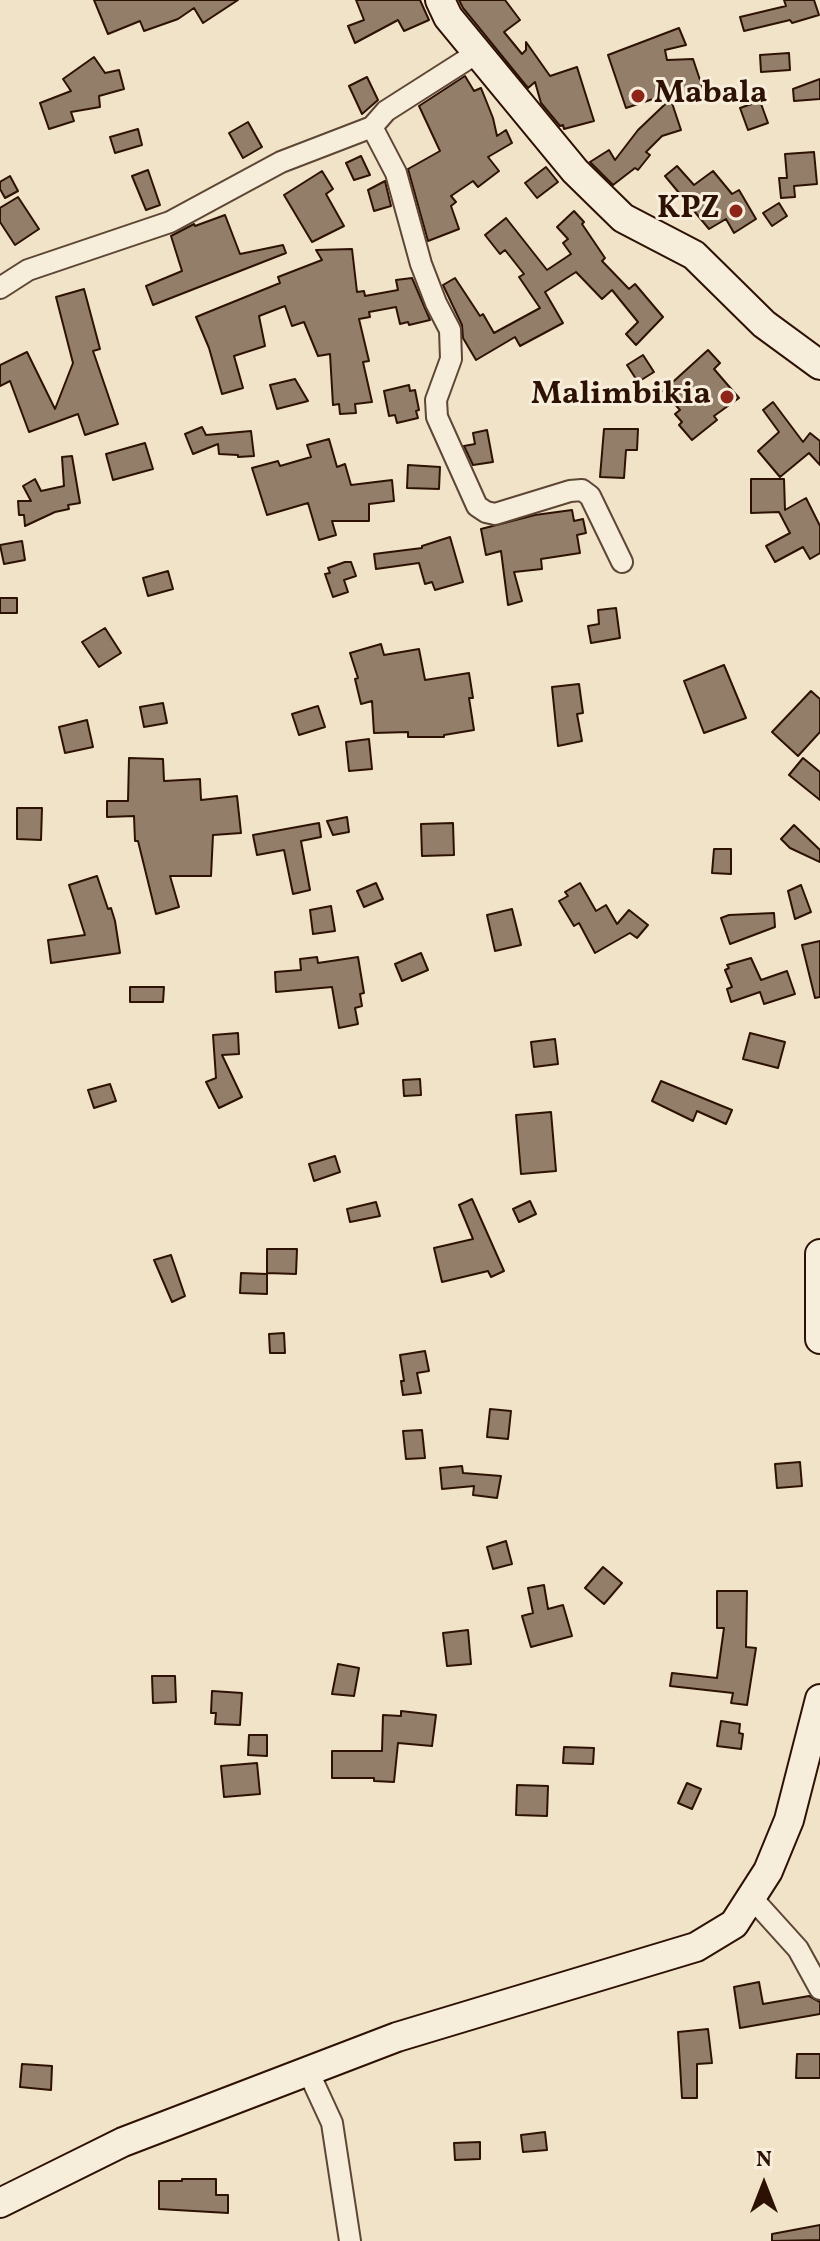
<!DOCTYPE html>
<html>
<head>
<meta charset="utf-8">
<style>
	body { margin:0 }
	#map { position:relative; width:820px; height:2241px; overflow:hidden; background:#f1e3c7; font-family:Vollkorn,serif }
	canvas { display:block }
	.north { position:absolute; left:724px; top:2145px; width:80px; height:80px; -webkit-text-stroke:6px #f6eddb; paint-order:stroke; rotate:0deg; font-size:22px; font-weight:700; line-height:32px; text-align:center; color:#2d1204 }
	.north::after { content:''; display:block; margin:auto; width:28px; height:36px; background:#2d1204; clip-path:polygon(50% 0,100% 100%,50% 72%,0 100%) }
</style>
</head>
<body>
<div id="map">
<canvas width="820" height="2241"></canvas>
<div class="north">N</div>
</div>
<script>
const ctx = document.querySelector('canvas').getContext('2d');
ctx.lineJoin = 'round';
function paint(path, color) { ctx.fillStyle = color; ctx.fill(path, 'evenodd'); }
function stroke(path, color, width, dash) { ctx.strokeStyle = color; ctx.lineWidth = width; ctx.lineCap = dash ? 'butt' : 'round'; ctx.setLineDash(dash || []); ctx.stroke(path); }
function drawText(font, color, halo, rows, align = 'center') {
  ctx.font = font + ' Vollkorn,serif'; ctx.lineWidth = 6; ctx.setLineDash([]); ctx.textBaseline = 'middle'; ctx.strokeStyle = halo; ctx.fillStyle = color; for (const [text, x, y, turn = 0] of rows) {
    ctx.save(); ctx.translate(x, y); ctx.rotate((+turn || 0) * Math.PI / 180); ctx.textAlign = isNaN(turn) ? turn : align; if (halo) ctx.strokeText(text, 0, 0); ctx.fillText(text, 0, 0); ctx.restore();
  }
}
const building = new Path2D(`
	M94 0H238L203 23 194 8 178 19 144 31 140 21 108 34Z
	M356 0H420L429 20 404 31 398 20 355 43 348 26 364 20Z
	M459 0H505L520 20 504 32 522 54 526 50V42L550 76 577 67 594 121 564 129 563 125 560 126 541 103 535 82 528 88 463 8Z
	M784 0H814L819 15 792 23 790 20 744 31 740 17 786 6Z
	M679 28 686 45 665 50 667 60 693 59 704 92 672 103 681 130 662 136 646 152 650 155 638 170 635 168 613 185 590 162 609 150 615 160 638 130 680 90 626 108 608 55Z
	M789 53 790 70 761 72 760 55Z
	M94 57 105 73 119 70 124 89 99 96 100 107 71 112 74 121 49 129 40 103 71 91 63 79Z
	M465 76 474 91 481 88 493 118 497 136 506 130 512 143 488 157 499 171 478 187 473 181 451 196 456 202 451 206 459 229 428 241 408 169 440 151 419 106Z
	M367 77 378 100 362 114 349 86Z
	M820 79V99L794 101 793 89Z
	M760 101 768 123 748 130 740 108Z
	M248 122 262 147 243 158 229 133Z
	M138 129 142 145 115 153 110 137Z
	M814 152 817 184 794 186 795 197 781 198 779 178H787L785 154Z
	M361 156 370 175 354 180 346 163Z
	M677 166 694 185 713 171 732 194 739 190 756 219 734 233 726 219 709 229 665 176Z
	M546 167 558 182 537 198 525 183Z
	M148 170 160 205 146 210 132 176Z
	M322 171 333 189 326 194 344 226 312 242 284 195Z
	M10 176 18 191 5 198 0 189V182Z
	M385 181 391 206 374 211 368 190Z
	M18 197 39 229 15 245 0 222V208Z
	M779 203 787 216 772 226 763 213Z
	M574 211 584 222 582 224 605 258 602 261 629 289 635 284 663 317 636 345 626 334 638 322 612 290 602 299 576 272 545 292 563 323 520 346 515 337 476 360 463 338 462 325 443 285 455 278 480 316 483 314 494 333 540 308 519 277 524 274 505 250 500 254 485 235 506 218 547 270 571 254 563 243 568 239 557 227Z
	M225 215 240 254 283 245 286 253 153 305 146 286 182 271 171 236 194 224 195 226Z
	M352 249 357 292 364 291 365 296 398 290 396 280 412 278 430 320 409 325 408 322 400 324 396 307 369 312 370 317 359 319 369 361 363 362 372 402 355 404 356 413 340 414 339 404 333 405 330 354 318 356 304 322 292 326 285 306 259 316 265 346 234 356 243 388 222 394 209 348 196 317 280 283 278 277 322 260 316 250Z
	M84 289 100 349 93 351 118 424 85 435 78 414 29 432 10 381 0 386V365L27 352 55 409 73 363 56 297Z
	M708 350 720 363 714 369 739 398 714 416 717 420 692 440 679 425 682 422 675 414 680 410 663 391Z
	M643 355 654 372 638 382 627 365Z
	M295 379 308 401 277 409 270 385Z
	M409 385 410 391 415 390 419 410 416 411 418 418 397 423 395 415 389 416 384 391Z
	M773 402 803 442 810 433 820 441V465L809 453 780 477 758 451 779 432 763 410Z
	M202 427 206 435 251 431 254 456 238 457V455L219 454 218 444 193 454 185 434Z
	M604 429H638L637 450H626L624 478 600 477Z
	M487 430 493 462 473 465 464 446 475 444 473 433Z
	M329 439 337 467 345 464 351 485 392 480 394 501 369 504V521H332L336 535 319 540 308 503 267 515 252 468 278 461 280 466 311 457 307 445Z
	M145 443 153 469 113 480 106 454Z
	M72 456 80 503 68 505 69 509 55 512 25 526 24 515H19L18 501H31L23 486 35 479 41 491 64 486 62 457Z
	M408 465 440 467 439 489 407 488Z
	M751 479H784L785 510 806 498 820 526V553L810 559 803 547 775 562 766 546 790 533 779 512 751 513Z
	M572 510 574 521 583 519 586 533 577 535 580 553 541 559 542 569 514 572 522 601 508 605 501 551 486 555 481 529 535 515Z
	M450 537 463 582 435 590 432 582 425 584 419 563 376 569 374 554 422 548V546Z
	M22 541 25 560 4 564 0 545Z
	M345 562H351L356 576 344 580 348 592 333 597 325 574 330 573 328 568Z
	M168 571 173 589 148 596 143 578Z
	M0 598H17V613H0Z
	M616 608 620 638 591 643 588 626 599 624 598 610Z
	M105 628 121 653 99 667 82 642Z
	M381 644 384 655 419 649 425 680 469 673 473 698H469L474 730 444 735V737H408V732L374 733 372 701 361 704 355 679 358 678 350 653Z
	M724 665 746 718 704 733 684 681Z
	M579 684 583 713 577 714 582 741 558 746 552 687Z
	M811 691 820 699V732L798 756 772 732Z
	M163 703 167 723 144 727 140 707Z
	M318 706 325 727 299 735 292 714Z
	M87 720 93 747 65 753 59 727Z
	M369 739 372 769 349 771 346 742Z
	M129 758 163 759 164 781 200 779 201 800 237 796 241 833 213 835 211 876H170L179 907 156 914 138 841H135L134 816 107 817V801H128Z
	M803 758 820 772V800L789 775Z
	M17 808H42L41 840 17 839Z
	M347 817 349 832 333 835 327 821Z
	M319 823 321 837 301 841 310 890 293 894 284 850 257 855 253 835Z
	M453 823 454 855 422 856 421 824Z
	M794 825 820 850V862L790 848 781 839Z
	M714 849H731V874L712 873Z
	M97 876 108 909 111 908 115 921 120 953 51 963 48 940 85 935 69 885Z
	M376 883 383 899 364 907 357 891Z
	M580 883 596 911 606 905 617 924 629 910 648 925 637 938 630 933 595 953 579 923 574 926 559 901 568 896 565 892Z
	M801 885 811 912 795 919 788 891Z
	M331 906 335 931 313 934 310 910Z
	M512 909 521 945 495 951 487 915Z
	M774 913 775 927 730 944 721 918 729 915Z
	M820 941V997L815 998 802 945Z
	M421 953 428 970 402 981 395 964Z
	M317 957 318 963 358 957 364 993 360 994 362 1006 355 1008 358 1024 339 1028 332 987 276 992 275 972 301 970 300 959Z
	M751 958 761 980 787 971 795 994 764 1004 760 992 731 1002 727 989 732 987 725 970 729 968 727 965Z
	M130 987H164L163 1002H130Z
	M238 1033 239 1054 222 1055 242 1097 219 1108 206 1082 216 1078 213 1035Z
	M750 1033 785 1042 778 1068 743 1059Z
	M555 1039 558 1064 534 1067 531 1042Z
	M420 1079 421 1095 404 1096 403 1080Z
	M661 1081 732 1110 726 1124 697 1111 693 1121 652 1101Z
	M110 1084 116 1101 94 1108 88 1090Z
	M551 1112 556 1171 521 1174 516 1115Z
	M335 1156 340 1172 314 1181 309 1164Z
	M472 1199 504 1271 491 1277 488 1271 442 1282 434 1248 473 1239 459 1205Z
	M530 1201 536 1214 519 1222 513 1209Z
	M376 1202 380 1216 350 1222 347 1209Z
	M267 1249H297L296 1274 267 1273Z
	M171 1255 185 1296 172 1302 154 1260Z
	M241 1273 267 1274V1294L240 1293Z
	M284 1333 285 1353H270L269 1334Z
	M425 1351 429 1371 417 1373 421 1393 403 1395 401 1381H404L400 1355Z
	M490 1409 511 1411 508 1439 487 1437Z
	M422 1430 425 1458 406 1459 403 1431Z
	M800 1462 802 1486 777 1488 775 1464Z
	M462 1466 463 1473 501 1476 497 1498 473 1495 474 1486 442 1489 440 1468Z
	M506 1541 512 1564 493 1569 487 1547Z
	M603 1567 622 1583 604 1604 585 1588Z
	M544 1585 548 1609 563 1605 572 1636 531 1647 522 1616 533 1613 528 1588Z
	M717 1591H747L746 1647 756 1648 747 1705 731 1703 733 1693 670 1686 672 1673 717 1678 724 1628H717Z
	M468 1630 471 1664 447 1666 443 1633Z
	M338 1664 359 1668 354 1696 332 1694Z
	M152 1676H175L176 1702 153 1703Z
	M212 1691 242 1693 240 1725 215 1724 216 1713H211Z
	M401 1711 436 1715 432 1746 398 1743 394 1782 374 1781V1778H332V1751H382L383 1715 401 1716Z
	M721 1721 740 1724 739 1733 743 1734 741 1749 717 1746Z
	M249 1735H267V1756L248 1755Z
	M564 1747 594 1748 593 1764 563 1763Z
	M257 1763 260 1794 224 1797 221 1766Z
	M687 1783 701 1789 692 1809 678 1803Z
	M517 1785 548 1786 547 1816 516 1815Z
	M759 1982 763 2004 809 1996 820 2002V2014L740 2028 734 1987Z
	M708 2029 712 2063 697 2064V2098H682L678 2032Z
	M797 2054H820V2078H796Z
	M22 2064 52 2066 51 2090 20 2087Z
	M545 2132 547 2150 523 2152 521 2135Z
	M480 2142V2159L455 2160 454 2143Z
	M182 2179H216V2195H228V2213L159 2209V2181H182Z
	M820 2225V2240L772 2241V2234Z`);
paint(building, '#937f69');
stroke(building, '#2d1204', 2);
const street = new Path2D(`
	M372 127 396 173 421 264 436 303 450 330 451 359 436 400 437 417 477 506 486 512 495 514 570 491 582 490 590 496 622 562
	M0 288 28 270 170 222 281 162 372 127 386 111 477 53
	M751 1897 798 1949 820 1989
	M308 2071 332 2123 350 2241`);
const secondary = new Path2D(`
	M440 0 448 17 575 171 623 218 694 255 764 324 820 365
	M820 1254V1339
	M0 2203 123 2142 397 2037 696 1947 734 1924 768 1871 789 1820 820 1699`);
stroke(street, '#5e4635', 24);
stroke(secondary, '#2d1204', 32);
stroke(street, '#f6eddb', 20);
stroke(secondary, '#f6eddb', 28);
for (const [x, y, r, color] of [
	[638,96,8,"#8f2418"],
	[736,211,8,"#8f2418"],
	[727,397,8,"#8f2418"]
]) { const dot = new Path2D(); dot.arc(x, y, r, 0, 2 * Math.PI); ctx.fillStyle = color; ctx.fill(dot); stroke(dot, '#f6eddb', 3); }
drawText('bold 32px', '#2d1204', '#f6eddb', [
	["Mabala",654,96,"left"],
	["KPZ",720,211],
	["Malimbikia",711,397]
], 'right');
</script>
</body>
</html>
